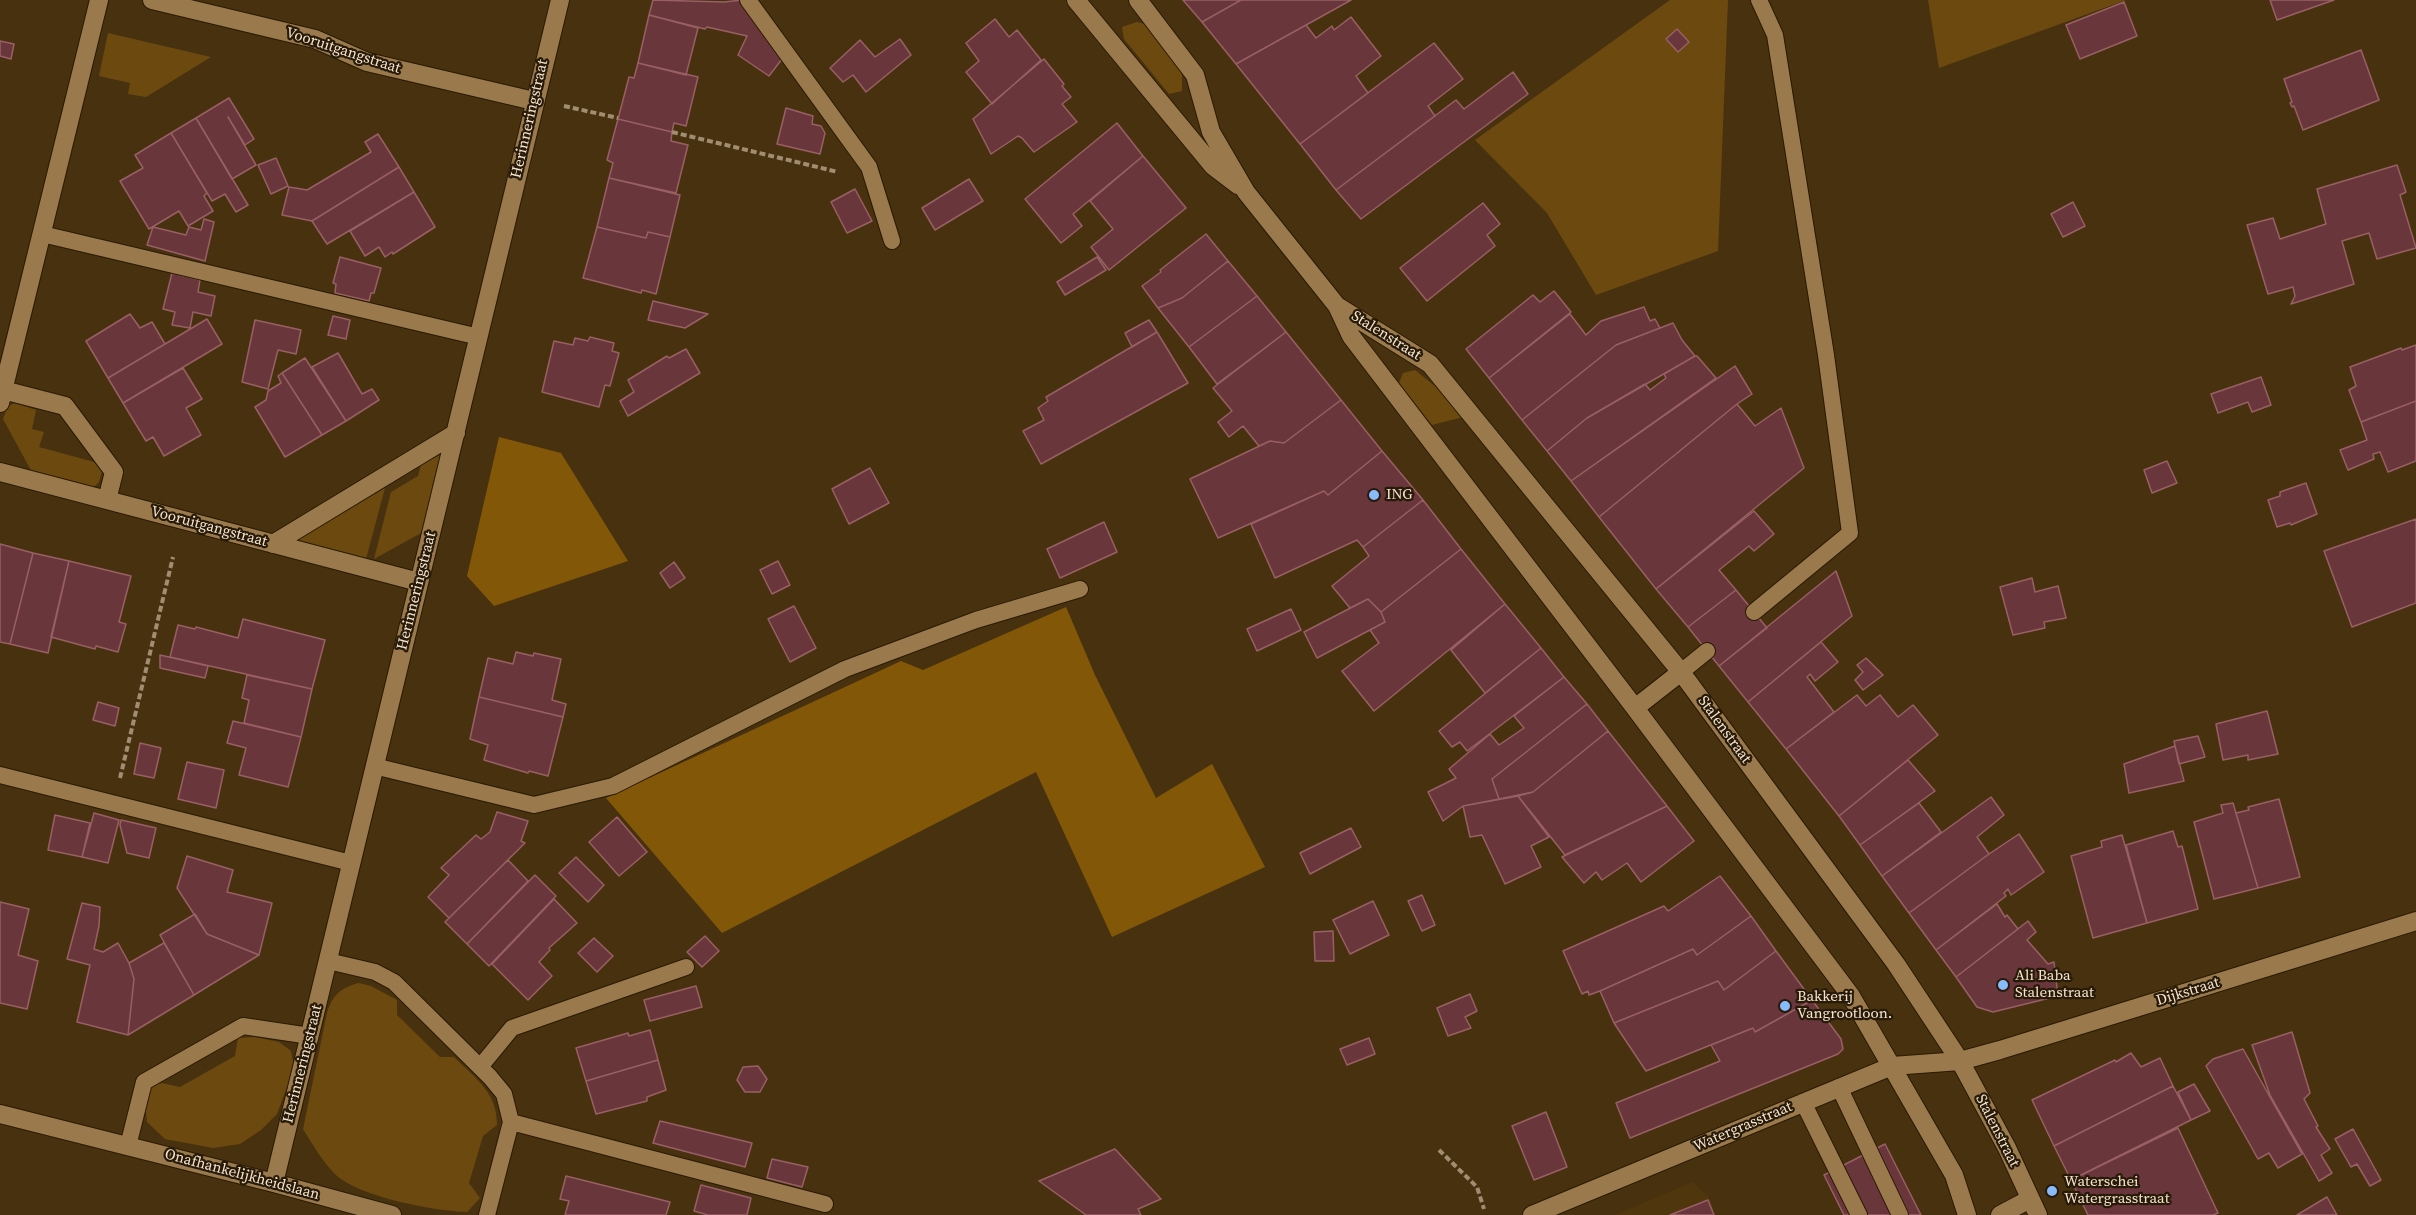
<!DOCTYPE html>
<html>
<head>
<meta charset="utf-8">
<style>
	body { margin:0 }
	canvas { display:block; background:#47310e }
</style>
</head>
<body>
<canvas width="2416" height="1215"></canvas>
<script>
const ctx = document.querySelector('canvas').getContext('2d');
ctx.lineJoin = 'round';
function paint(path, color) { ctx.fillStyle = color; ctx.fill(path, 'evenodd'); }
function stroke(path, color, width, dash) { ctx.strokeStyle = color; ctx.lineWidth = width; ctx.lineCap = dash ? 'butt' : 'round'; ctx.setLineDash(dash || []); ctx.stroke(path); }
function drawText(font, color, halo, rows, align = 'center') {
  ctx.font = font + ' "Source Serif 4",serif'; ctx.lineWidth = 4.5; ctx.setLineDash([]); ctx.textBaseline = 'middle'; ctx.strokeStyle = halo; ctx.fillStyle = color; for (const [text, x, y, turn = 0] of rows) {
    ctx.save(); ctx.translate(x, y); ctx.rotate((+turn || 0) * Math.PI / 180); ctx.textAlign = isNaN(turn) ? turn : align; if (halo) ctx.strokeText(text, 0, 0); ctx.fillText(text, 0, 0); ctx.restore();
  }
}
paint(new Path2D(`
	M1692 1182 1708 1196 1716 1215H1615Z`), '#50360c');
paint(new Path2D(`
	M1670 0H1728L1718 251 1596 295 1547 213 1475 140Z
	M1928 0H2126L1939 68Z
	M1137 22 1148 25 1182 72V91L1169 94 1124 39 1122 27Z
	M108 33 211 57 146 97 128 94 130 83 99 76Z
	M1415 370 1436 387 1463 417 1432 425 1399 383 1403 373Z
	M15 403 36 410 32 429 44 432 39 447 94 462 102 471 99 482 91 490 33 474 3 419 8 406Z
	M442 454 423 532 374 559 391 492 418 476 421 465Z
	M385 488 366 559 294 542Z
	M358 983 371 986 397 1000V1015L440 1057H454C476 1079 497 1092 497 1125L483 1136 469 1183 480 1198 467 1212C435 1211 358 1197 335 1174 322 1161 313 1145 303 1129L327 1013C333 995 339 989 358 983Z
	M255 1037 279 1042 291 1051 294 1068 277 1114 261 1130 240 1144 213 1148 165 1139 147 1122 145 1101 152 1086 162 1083 180 1087 235 1056 238 1038Z`), '#6c4a0f');
paint(new Path2D(`
	M499 437 561 453 628 561 494 606 467 576Z
	M1066 607 1095 675 1156 798 1212 764 1265 867 1112 937 1036 772 722 933 606 798 901 661 923 670Z`), '#825708');
const building = new Path2D(`
	M653 0 724 2 742 0 782 59 769 76 738 55 747 36 707 27 705 29 649 15Z
	M1183 0H1241L1202 22Z
	M1241 0H1351L1236 64 1202 22Z
	M2270 0H2334L2277 20Z
	M2124 2 2137 36 2080 59 2066 25Z
	M649 15 698 28 686 75 638 63Z
	M1351 17 1381 56 1356 76 1368 93 1300 144 1236 64 1306 25 1316 38 1332 26 1334 30Z
	M995 19 1009 37 1017 30 1041 60 992 104 966 72 979 61 966 43Z
	M1677 29 1689 42 1678 52 1666 39Z
	M900 39 911 55 866 92 853 75 843 82 830 68 860 40 875 57Z
	M0 41 14 44 11 59 0 56Z
	M1434 43 1463 79 1428 106 1435 116 1336 190 1300 144Z
	M2361 50 2379 100 2303 130 2294 106 2292 107 2290 103 2292 102 2284 79Z
	M1044 59 1064 84 1062 86 1071 97 1062 104 1077 122 1034 152 1022 138 1018 136 991 154 973 119Z
	M638 63 698 77 686 126 674 123 672 132 618 119 629 77 634 78Z
	M1513 72 1528 94 1361 219 1336 190 1456 100 1464 109Z
	M229 98 254 139 245 145 228 117 256 165 232 179 196 118Z
	M786 108 813 116 812 124 821 126 825 133 820 154 777 144Z
	M196 118 248 205 236 212 225 194 212 201 171 133Z
	M618 119 672 132 671 141 688 145 676 193 609 178 613 163 607 160Z
	M1117 123 1143 156 1073 214 1082 226 1061 243 1025 199Z
	M171 133 207 193 204 196 213 211 188 226 179 211 149 229 120 181 143 168 135 155Z
	M378 134 399 167 312 221 282 215 289 187 307 190 371 152 365 142Z
	M1143 156 1186 208 1109 270 1091 247 1113 229 1090 201Z
	M276 158 288 186 271 194 258 165Z
	M2397 165 2406 192 2400 195 2416 248 2377 259 2369 233 2342 241 2354 284 2291 304 2295 296 2293 287 2268 294 2247 225 2273 218 2280 239 2326 224 2317 189Z
	M399 167 414 192 327 244 312 221Z
	M609 178 680 195 670 237 648 232 646 238 597 227Z
	M969 179 983 201 935 230 922 208Z
	M855 189 872 221 847 233 831 202Z
	M414 192 435 227 393 254 392 252 385 257 379 247 365 256 350 231Z
	M2073 202 2085 226 2063 237 2051 214Z
	M1483 203 1500 224 1487 235 1495 246 1427 301 1400 268Z
	M204 219 214 222 205 261 147 245 153 227 186 235 189 227 201 230Z
	M597 227 646 238 648 232 670 237 656 294 642 290 641 293 583 278Z
	M1206 234 1228 261 1182 298 1158 308 1142 286 1161 272 1160 270Z
	M340 257 381 268 374 293H371L369 301 335 293 336 284 333 283Z
	M1097 257 1106 270 1065 295 1057 282Z
	M1228 261 1257 296 1189 347 1158 308 1182 298Z
	M172 273 200 280 198 292 215 296 211 316 193 312 190 328 172 325 175 312 163 309Z
	M1554 291 1571 312 1489 378 1466 349 1533 295 1540 302Z
	M1257 296 1286 332 1217 384 1189 347Z
	M653 301 708 314 685 328 648 320Z
	M1644 307 1650 321 1655 319 1660 328 1616 345 1522 420 1489 378 1570 314 1586 335 1601 321Z
	M130 314 140 328 152 322 165 344 108 378 86 341Z
	M333 316 350 320 346 339 328 335Z
	M207 319 222 344 123 403 108 378Z
	M255 320 301 330 296 354 278 350 268 389 242 382Z
	M1149 320 1157 332 1132 347 1125 333Z
	M1673 323 1682 340 1695 356 1587 418 1547 451 1522 420 1616 345Z
	M1157 332 1188 383 1041 464 1023 431 1044 420 1038 408 1048 401 1046 397Z
	M1286 332 1341 400 1284 443 1270 441 1259 446 1243 426 1229 437 1218 422 1232 411 1213 388Z
	M590 337 614 343 612 351 619 353 610 386 605 385 599 407 542 392 554 341 573 345 575 338 588 341Z
	M2416 345V401L2361 422 2349 390 2356 386 2350 367 2401 348 2402 350Z
	M686 349 700 373 628 416 620 401 634 392 628 380 667 356 669 358Z
	M338 353 362 394 372 389 379 400 346 421 312 367Z
	M1695 356H1697L1716 378 1571 481 1547 451 1587 418 1645 384 1650 390 1666 378 1664 374Z
	M305 358 346 421 322 435 282 373Z
	M1735 366 1752 394 1737 404 1599 517 1571 481Z
	M183 368 202 399 186 408 201 435 164 456 153 437 146 441 123 403Z
	M282 373 322 435 285 457 255 407 266 400 268 391 281 383 278 376Z
	M2261 377 2271 405 2252 412 2248 402 2218 413 2211 394Z
	M1341 400 1382 451 1328 495 1324 491 1218 538 1190 479 1270 441 1284 443Z
	M2416 401V461L2388 472 2380 452 2373 454 2374 459 2348 470 2340 450 2367 440 2361 422Z
	M1737 404 1755 426 1781 408 1804 468 1656 589 1599 517Z
	M1382 451 1423 500 1363 547 1357 540 1275 578 1251 524 1324 491 1328 495Z
	M2167 461 2177 483 2152 493 2144 470Z
	M870 468 889 503 849 524 832 489Z
	M2306 483 2317 514 2291 525 2290 523 2277 527 2268 500 2280 496V492Z
	M1423 500 1461 549 1381 612 1368 599 1350 608 1332 586 1369 556 1363 547Z
	M1754 511 1774 534 1754 551 1749 546 1719 570 1736 590 1688 627 1656 589Z
	M2416 519V603L2352 627 2324 551Z
	M1104 522 1117 552 1060 578 1047 549Z
	M0 544 33 553 10 644 0 642Z
	M1461 549 1505 604 1374 711 1342 671 1379 643 1370 630 1385 622 1381 612Z
	M33 553 69 561 48 653 10 644Z
	M69 561 131 576 119 622 126 624 118 652 96 646 95 649 51 637Z
	M778 561 790 585 772 594 760 570Z
	M674 562 685 578 670 588 660 573Z
	M1836 571 1852 616 1748 702 1719 666Z
	M2032 578 2035 592 2058 586 2066 618 2044 622 2045 628 2013 635 2000 587Z
	M1736 590 1767 628 1719 666 1688 627Z
	M1368 599 1381 612 1385 622 1317 658 1304 632Z
	M1505 604 1541 648 1485 693 1451 650Z
	M794 606 816 648 790 662 768 619Z
	M1291 609 1301 630 1257 651 1247 629Z
	M243 619 325 640 312 689 170 657 178 625 195 629 196 627 238 638Z
	M1821 642 1838 662 1815 681 1810 674 1807 677 1834 712 1786 749 1748 702Z
	M1541 648 1564 677 1467 751 1460 742 1452 747 1439 731Z
	M516 652 533 656 534 653 561 659 552 700 566 704 563 717 479 697 488 658 513 664Z
	M160 655 208 666 205 678 160 668Z
	M1866 658 1883 675 1863 690 1855 680 1863 672 1857 665Z
	M247 675 312 689 301 737 244 723 249 700 242 698Z
	M1564 677 1587 704 1492 779 1499 799 1463 806 1443 821 1428 792 1456 778 1449 769 1490 734 1499 745 1524 728 1514 716Z
	M1857 695 1866 706 1880 695 1898 717 1913 705 1938 735 1839 816 1786 749Z
	M479 697 563 717 548 776 529 771 528 773 484 760 488 745 470 739Z
	M98 702 119 708 115 726 93 720Z
	M1587 704 1608 731 1533 792 1499 799 1492 779Z
	M2267 711 2278 754 2248 760V755L2223 760 2216 724Z
	M233 721 301 737 288 787 239 775 246 748 227 743Z
	M1608 731 1667 806 1565 855 1518 796 1533 792Z
	M2198 736 2205 757 2179 764 2174 741Z
	M140 743 161 748 154 778 134 774Z
	M2175 746 2184 781 2129 793 2124 764Z
	M1908 760 1935 791 1860 845 1839 816Z
	M187 762 224 770 216 808 178 799Z
	M1518 796 1549 837 1531 846 1541 867 1505 884 1482 835 1470 837 1463 806Z
	M1991 797 2004 815 1977 837 1989 854 1909 913 1882 876Z
	M2279 799 2300 877 2258 888 2236 813 2249 810 2248 807Z
	M1919 803 1941 832 1882 876 1860 845Z
	M2233 803 2258 888 2214 899 2194 822 2223 813 2221 805Z
	M1667 806 1694 841 1641 882 1627 863 1602 880 1596 872 1584 883 1562 857Z
	M497 812 528 821 521 841 525 843 449 918 428 897 449 875 441 868 476 835 481 839 490 832Z
	M94 813 119 820 108 863 82 857Z
	M55 815 90 823 82 857 48 850Z
	M617 817 647 852 619 876 589 842Z
	M121 820 156 828 149 858 127 853 120 825Z
	M1351 828 1361 847 1310 874 1300 853Z
	M2173 831 2178 847 2182 846 2198 909 2147 923 2126 845Z
	M2019 834 2044 872 2011 895 2008 889 2004 893 2006 896 1936 950 1909 913 1989 854Z
	M2122 835 2147 923 2093 938 2071 856 2102 847 2101 841Z
	M187 856 233 870 227 892 272 903 259 955 207 934 177 888Z
	M576 857 604 885 588 902 559 873Z
	M508 860 528 881 467 944 445 922Z
	M535 875 556 896 489 966 467 944Z
	M1720 876 1751 916 1697 955 1693 949 1600 991 1589 995 1588 991 1582 994 1563 951 1664 906 1668 911Z
	M1422 895 1435 925 1422 931 1408 901Z
	M554 899 577 923 549 948 550 950 539 962 552 976 528 1000 492 964Z
	M1373 901 1389 935 1350 954 1333 920Z
	M0 902 29 909 18 955 38 961 27 1009 0 1003Z
	M82 903 100 907 99 926 94 949 103 952 118 943 129 963 134 979 128 1035 77 1022 90 965 67 959Z
	M1997 904 2005 917 2007 915 2018 929 1956 977 1936 950Z
	M195 914 207 934 259 955 194 995 160 935Z
	M1751 916 1776 951 1724 990 1718 981 1614 1023 1600 991 1693 949 1697 955Z
	M2028 921 2036 932 2027 940 2048 964 2054 962 2058 996 1993 1012 1977 1007 1956 977Z
	M1333 931 1334 961H1315L1314 932Z
	M705 936 719 951 702 967 687 952Z
	M594 938 613 956 597 972 578 953Z
	M164 943 194 995 128 1035 134 979 129 963Z
	M1776 951 1812 1000 1755 1032 1753 1028 1646 1071 1614 1023 1718 981 1724 990Z
	M696 986 702 1007 650 1021 644 1000Z
	M1470 994 1477 1011 1465 1017 1471 1028 1448 1036 1437 1008Z
	M1812 1000 1841 1039 1843 1049 1838 1054 1630 1138 1616 1103 1720 1061 1711 1045 1753 1028 1755 1032Z
	M650 1030 658 1060 586 1081 576 1048 628 1033 629 1036Z
	M2292 1032 2310 1093 2304 1099 2318 1126 2316 1127 2330 1149 2321 1155 2332 1173 2319 1181 2270 1095 2252 1045Z
	M1369 1038 1375 1054 1347 1065 1340 1049Z
	M2243 1049 2302 1154 2278 1168 2269 1153 2258 1159 2206 1066 2213 1059Z
	M2131 1053 2141 1067 2160 1058 2173 1086 2054 1146 2032 1100 2115 1060 2116 1062Z
	M658 1060 666 1090 647 1097V1101L596 1114 586 1081Z
	M758 1066 767 1079 760 1092H745L737 1080 743 1067Z
	M2194 1084 2210 1111 2191 1120 2178 1092Z
	M2173 1086 2191 1120 2071 1180 2054 1146Z
	M1546 1112 1567 1167 1534 1180 1512 1126Z
	M660 1121 752 1143 745 1167 653 1143Z
	M2178 1128 2218 1213 2213 1215H2088L2071 1180Z
	M2353 1129 2381 1180 2370 1186 2357 1164 2351 1167 2335 1139Z
	M1885 1144 1921 1215H1844L1824 1175Z
	M1115 1149 1161 1199 1138 1209 1141 1215H1086L1039 1181Z
	M772 1159 808 1167 802 1187 767 1178Z
	M566 1176 670 1202 666 1215H565L569 1201 560 1199Z
	M701 1185 751 1198 747 1215H708L694 1211Z
	M2327 1197 2337 1215H2297Z
	M1708 1200 1714 1215H1670Z`);
paint(building, '#69363b');
stroke(building, '#986064', 1.5);
const service = new Path2D(`
	M748 0 869 167 892 241
	M42 234 479 337
	M1754 612 1850 533 1826 355 1775 35 1759 0
	M1681 672 1707 651
	M374 766 534 805 613 786 845 669 976 620 1080 589
	M0 775 351 863
	M328 961 375 972 394 982 490 1077 504 1094 511 1122 487 1215
	M480 1067 512 1028 686 967
	M1839 1087 1900 1215
	M1803 1102 1859 1215
	M511 1122 825 1204
	M128 1146 144 1082 243 1026 310 1036`);
const minor = new Path2D(`
	M152 0 315 39 367 62 534 101
	M3 390 65 406 114 472 107 500
	M0 403 99 0
	M0 472 419 582
	M273 544 456 433
	M0 1114 274 1183 392 1215
	M274 1183 560 0
	M1532 1215 1892 1066 1960 1061 2000 1050 2416 921`);
const tertiary = new Path2D(`
	M1076 0 1213 166 1238 185
	M1138 0 1195 75 1211 132 1246 192 1337 306 1351 336 1635 708 1851 996 1954 1175 1967 1215
	M1337 306 1430 364 1681 672 1896 964 1960 1061 2007 1148 2038 1215
	M1635 708 1681 672
	M2000 1215 2030 1199`);
stroke(service, '#291a03', 18);
stroke(minor, '#291a03', 20);
stroke(tertiary, '#291a03', 20);
stroke(new Path2D(`
	M564 106 618 118
	M672 132 838 172
	M120 778 173 557
	M1439 1150 1477 1187 1484 1209`), '#a18d71', 4, [6, 3]);
stroke(service, '#9a7a4d', 16);
stroke(minor, '#9a7a4d', 18);
stroke(tertiary, '#9a7a4d', 18);
for (const [x, y, r, color] of [
	[1374,495,6,"#88bbfc"],
	[2003,985,6,"#88bbfc"],
	[1785,1006,6,"#88bbfc"],
	[2052,1191,6,"#88bbfc"]
]) { const dot = new Path2D(); dot.arc(x, y, r, 0, 2 * Math.PI); ctx.fillStyle = color; ctx.fill(dot); stroke(dot, '#271a08', 2); }
drawText('15px', '#f5e3cc', '#271a08', [
	["Vooruitgangstraat",343,51,18],
	["Herinneringstraat",530,119,-77],
	["Stalenstraat",1386,336,32],
	["Vooruitgangstraat",209,527,15],
	["Herinneringstraat",417,591,-76],
	["Stalenstraat",1724,730,54],
	["Dijkstraat",2188,992,-17],
	["Herinneringstraat",303,1064,-76],
	["Watergrasstraat",1743,1127,-23],
	["Stalenstraat",1997,1131,63],
	["Onafhankelijkheidslaan",242,1175,15]
]);
drawText('15px', '#f5e3cc', '#271a08', [
	["ING",1386,495],
	["Ali Baba",2015,976],
	["Stalenstraat",2015,993],
	["Bakkerij",1797,997],
	["Vangrootloon.",1797,1014],
	["Waterschei",2064,1182],
	["Watergrasstraat",2064,1199]
], 'left');
</script>
</body>
</html>
